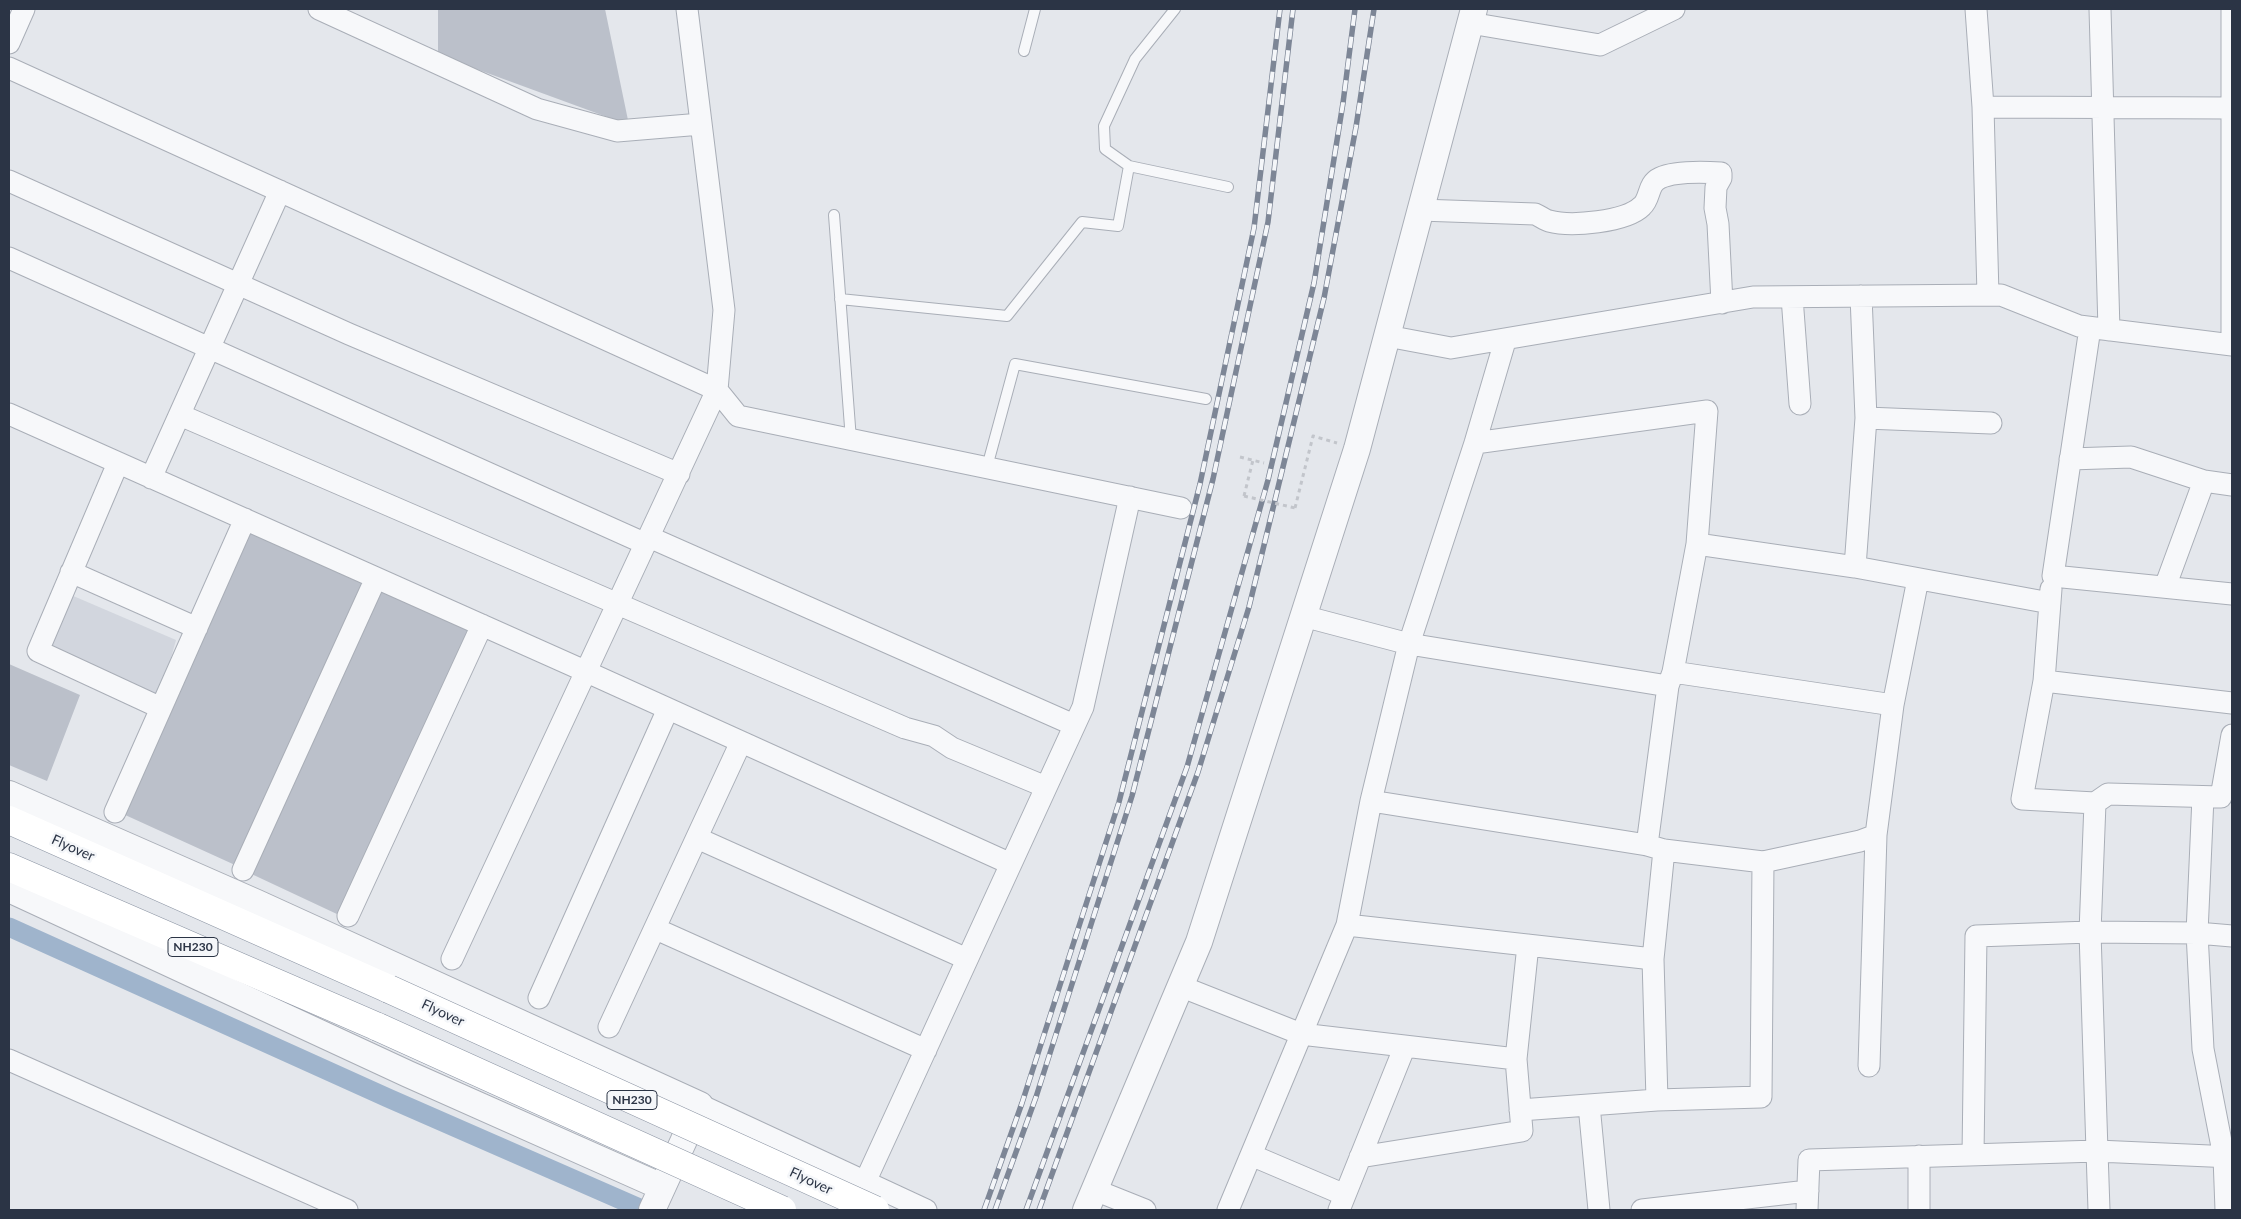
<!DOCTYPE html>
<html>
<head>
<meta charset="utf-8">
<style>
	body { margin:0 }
	#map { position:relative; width:2241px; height:1219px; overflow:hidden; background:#e4e7ec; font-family:Lato,sans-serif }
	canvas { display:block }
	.frame { position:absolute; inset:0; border:10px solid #2b3445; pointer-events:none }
</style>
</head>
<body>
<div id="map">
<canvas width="2241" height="1219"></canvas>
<div class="frame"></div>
</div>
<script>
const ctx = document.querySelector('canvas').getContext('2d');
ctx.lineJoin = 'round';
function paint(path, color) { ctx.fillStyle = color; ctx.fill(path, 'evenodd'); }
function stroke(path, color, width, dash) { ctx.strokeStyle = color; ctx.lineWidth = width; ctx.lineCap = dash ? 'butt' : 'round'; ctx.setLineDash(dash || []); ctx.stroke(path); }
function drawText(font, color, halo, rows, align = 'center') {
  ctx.font = font + ' Lato,sans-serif'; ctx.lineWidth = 5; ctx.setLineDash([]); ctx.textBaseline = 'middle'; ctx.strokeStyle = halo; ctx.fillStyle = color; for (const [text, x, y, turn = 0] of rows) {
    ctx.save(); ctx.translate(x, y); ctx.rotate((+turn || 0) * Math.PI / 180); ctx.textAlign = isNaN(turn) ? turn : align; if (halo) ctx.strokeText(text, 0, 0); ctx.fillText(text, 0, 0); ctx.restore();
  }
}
paint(new Path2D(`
	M71 595 176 640 159 701 46 646Z`), '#d2d6de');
stroke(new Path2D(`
	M9 927 388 1098 644 1210`), '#9fb4cc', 19);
paint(new Path2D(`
	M438 9H605L629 125 438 55Z
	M242 525 363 582 235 865 123 814Z
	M378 588 473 630 339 915 243 870Z
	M9 664 80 695 47 781 9 765Z`), '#bbc0ca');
const service = new Path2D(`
	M1175 9 1135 59 1104 126 1105 149 1129 166 1228 187
	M1024 51 1035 9
	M834 215 851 440
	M840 299 1007 316 1082 222 1118 226 1129 166
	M987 467 1015 364 1206 399`);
const minor = new Path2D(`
	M319 9 537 109 617 131 701 124
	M1976 9 1983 107
	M2100 9 2109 330
	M2232 9V108
	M1470 23 1600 45 1674 9
	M9 43 24 9
	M9 68 717 390 738 416 1181 508
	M9 181 349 334 679 474
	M1420 210 1535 214C1540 216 1545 220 1549 221 1571 227 1626 222 1642 206 1651 198 1647 184 1660 178 1675 171 1705 172 1721 173V178L1716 187 1715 208 1718 224 1722 303
	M9 258 646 544
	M1988 295 1983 107 2232 108V345
	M1861 296 1866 418 1991 423
	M1792 297 1800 404
	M2090 328 2053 576 2232 594
	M1387 336 1451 348 1753 297 2001 295 2079 326 2232 345
	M1505 341 1475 443 1409 644 1371 801 1647 845 1664 850 1763 862 1860 841 1876 835 1893 705 1918 579
	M9 414 587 672 1011 864
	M180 415 905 728 934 736 952 748 1046 787
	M2070 459 2131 457 2204 481
	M118 463 38 651 161 708
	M151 478 280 191
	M649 537 1074 725
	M1697 544 1855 567 2050 603
	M1855 567 1866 418
	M71 572 197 628
	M2165 587 2204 481 2232 485
	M2051 589 2044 681 2232 703
	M1303 616 1409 644 1668 686 1673 672 1697 544 1707 411 1475 443
	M1673 672 1893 705
	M2044 681 2022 799 2095 803 2108 794 2221 797 2232 735
	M1371 801 1347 925 1653 959 1664 850
	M2095 803 2090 932 2197 933 2203 797
	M115 812 245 519
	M697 838 967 959
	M1647 845 1668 686
	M243 870 376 578
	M348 916 482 625
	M656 929 926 1050
	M452 959 717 390 724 310 687 9
	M1180 986 1301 1034 1516 1059 1528 945
	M539 998 668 709
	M609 1027 741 742
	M9 1060 347 1210
	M1869 1066 1876 835
	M1657 1100 1761 1097 1763 862
	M700 1105 926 1210
	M1589 1105 1599 1210
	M1520 1110 1657 1100 1653 959
	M1251 1155 1345 1195
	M1919 1156V1210
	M1360 1157 1522 1131 1516 1059
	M865 1182 1083 707 1130 497
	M1095 1190 1145 1210
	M1228 1210 1347 925
	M1339 1210 1405 1046
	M1642 1210 1808 1191
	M1807 1210 1809 1160C1905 1157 2001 1154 2097 1151L2090 932 1976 936 1973 1155
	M2099 1210 2097 1151 2232 1157
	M2226 1210 2224 1157 2203 1049 2197 933 2232 936`);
const tertiary = new Path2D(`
	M9 794 257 903 700 1105 652 1210
	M9 889 408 1074 662 1187
	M1086 1210 1199 942 1357 449 1474 9`);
const trunk = new Path2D(`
	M9 820 389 989
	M9 867 378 1027`);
stroke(service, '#a9aeb7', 12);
stroke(minor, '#a9aeb7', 23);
stroke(tertiary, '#a9aeb7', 28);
stroke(trunk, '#8b94a3', 29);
stroke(new Path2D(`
	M1240 457 1264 463
	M1244 496 1253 460
	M1295 508 1313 436 1337 443`), '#c2c5cb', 3, [4, 4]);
stroke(service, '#f7f8fa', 10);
stroke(minor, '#f7f8fa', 21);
stroke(tertiary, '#f7f8fa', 26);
stroke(trunk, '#fff', 28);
const rail = new Path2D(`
	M984 1210 1022 1103 1119 802 1200 484 1254 228 1280 9
	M995 1210 1036 1097 1132 796 1213 479 1268 222 1293 9
	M1026 1210 1187 767 1268 480 1314 283 1343 103 1355 9
	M1039 1210 1198 772 1249 607 1324 298 1356 127 1374 9`);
stroke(rail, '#7d8696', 5.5);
stroke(rail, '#f4f6f9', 4, [11]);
const trunkBridge = new Path2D(`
	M389 989 875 1210
	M378 1027 782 1210`);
stroke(trunkBridge, '#8b94a3', 29, []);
stroke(new Path2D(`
	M1244 496 1295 508`), '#c2c5cb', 3, [4, 4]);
stroke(trunkBridge, '#fff', 28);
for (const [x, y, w] of [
	[193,947,50],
	[632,1100,50]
]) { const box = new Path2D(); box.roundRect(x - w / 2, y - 9.5, w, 19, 4); ctx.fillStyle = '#f4f6f9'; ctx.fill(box); stroke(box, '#2b3445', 1); }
drawText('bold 12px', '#2b3445', null, [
	["NH230",193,947],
	["NH230",632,1100]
]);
drawText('14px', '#2b3445', '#f4f6f9', [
	["Flyover",73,848,24],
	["Flyover",443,1013,25],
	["Flyover",811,1181,25]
]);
</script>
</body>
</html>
